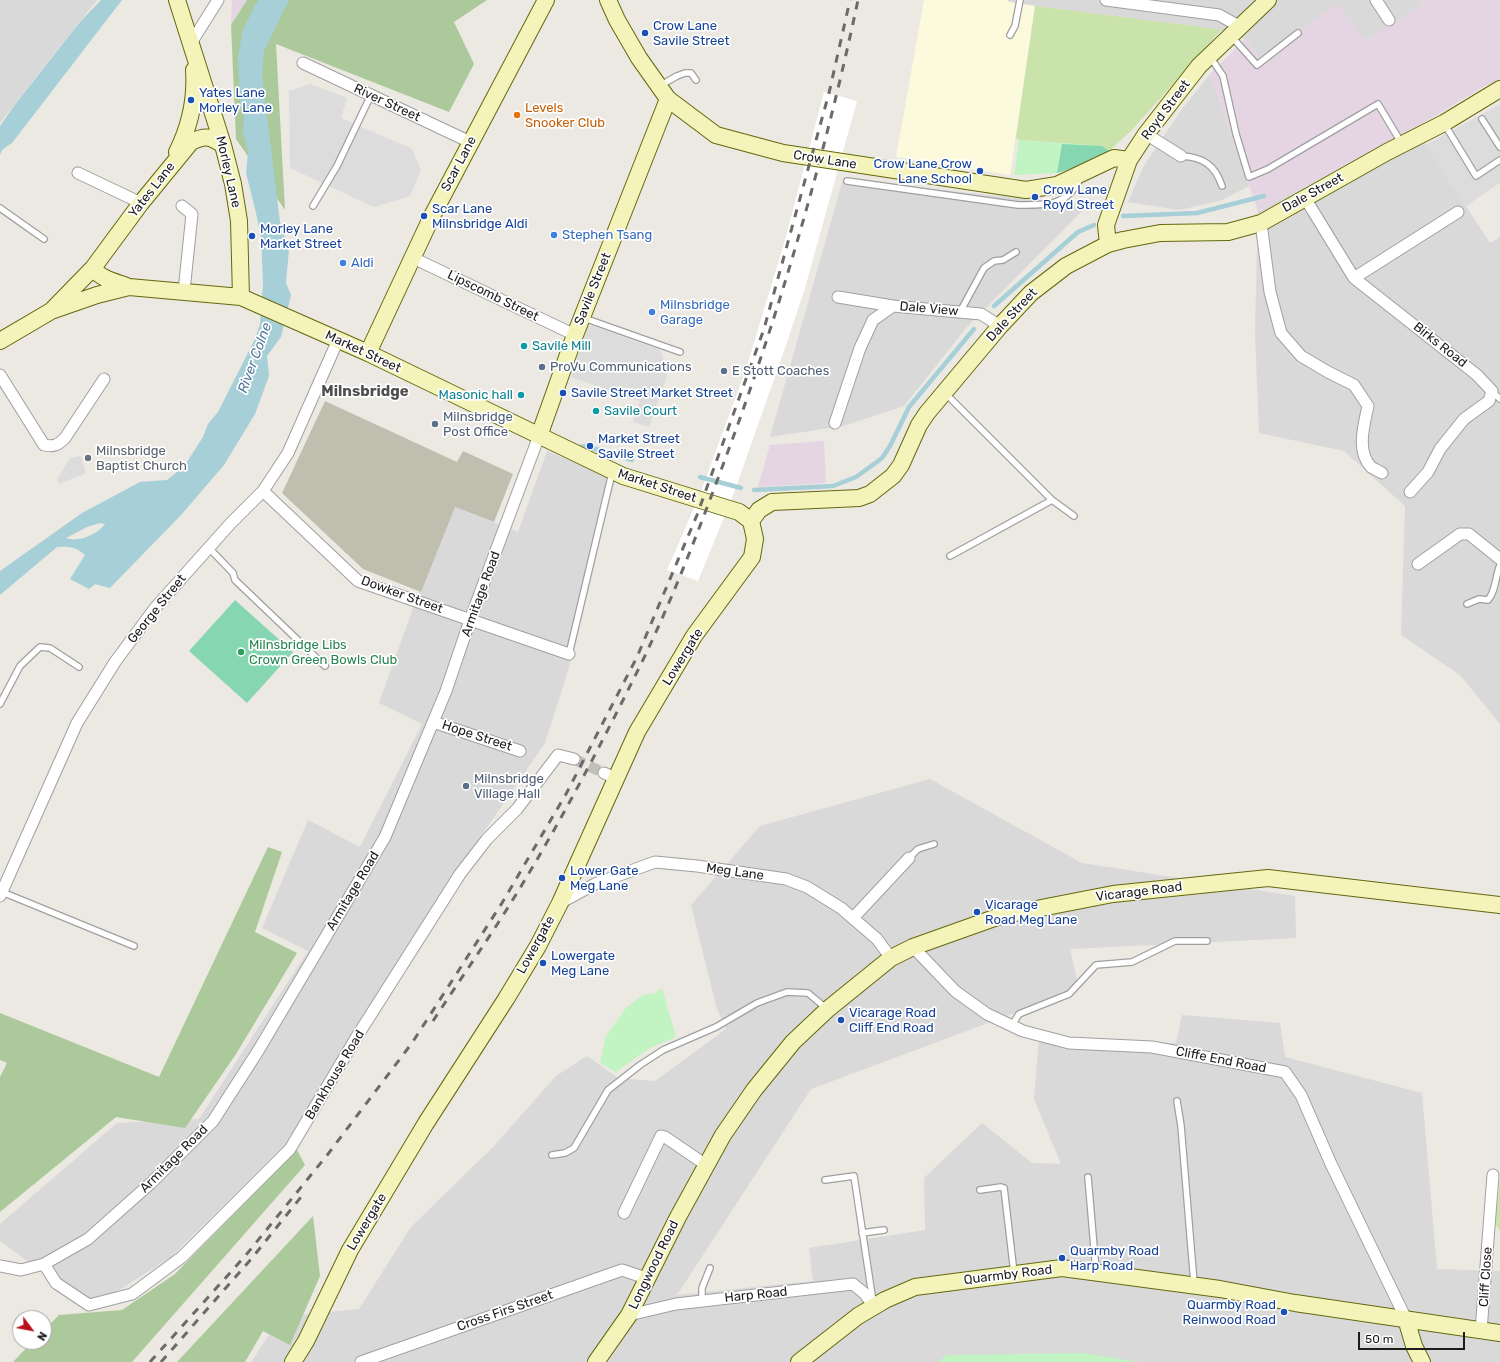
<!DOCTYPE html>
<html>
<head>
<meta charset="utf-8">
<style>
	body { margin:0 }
	#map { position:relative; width:1500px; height:1362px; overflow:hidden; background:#ece8e2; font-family:Rubik,sans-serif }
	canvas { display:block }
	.north { position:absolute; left:12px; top:1310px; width:40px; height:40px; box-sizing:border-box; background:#fff; border:1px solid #a4a4a4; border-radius:50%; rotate:122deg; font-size:11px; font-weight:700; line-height:16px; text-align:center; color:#1c1c1c }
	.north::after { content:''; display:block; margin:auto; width:14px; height:18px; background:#b8101a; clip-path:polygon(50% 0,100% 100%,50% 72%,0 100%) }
	.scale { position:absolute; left:1358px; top:1332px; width:107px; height:18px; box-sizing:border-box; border:2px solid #1c1c1c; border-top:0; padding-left:5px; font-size:12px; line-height:14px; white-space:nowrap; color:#1c1c1c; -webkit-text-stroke:3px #fff; paint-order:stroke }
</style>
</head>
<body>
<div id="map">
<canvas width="1500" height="1362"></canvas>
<div class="north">N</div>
<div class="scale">50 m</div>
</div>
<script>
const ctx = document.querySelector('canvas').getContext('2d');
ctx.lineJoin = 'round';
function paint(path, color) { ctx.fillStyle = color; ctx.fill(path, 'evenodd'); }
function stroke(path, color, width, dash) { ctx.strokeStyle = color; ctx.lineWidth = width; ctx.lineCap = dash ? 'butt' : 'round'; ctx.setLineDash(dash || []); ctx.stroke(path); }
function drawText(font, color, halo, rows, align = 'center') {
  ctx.font = font + ' Rubik,sans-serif'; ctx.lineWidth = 3.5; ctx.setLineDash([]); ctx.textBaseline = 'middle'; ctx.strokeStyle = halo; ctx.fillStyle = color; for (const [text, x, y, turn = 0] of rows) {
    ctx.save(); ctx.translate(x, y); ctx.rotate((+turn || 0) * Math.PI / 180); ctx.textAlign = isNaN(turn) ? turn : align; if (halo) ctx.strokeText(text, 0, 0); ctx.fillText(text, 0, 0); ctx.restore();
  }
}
paint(new Path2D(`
	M0 0H97L0 123Z
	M1008 0H1421L1423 4 1365 41 1338 5 1260 57 1245 39 1218 29 1035 6 1008 1Z
	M1210 74 1249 186 1220 201 1179 210 1128 202 1143 167 1182 109Z
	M1417 127 1426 145 1490 243 1500 237V724L1460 675 1401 635 1405 506 1344 451 1259 433 1255 331 1258 211Z
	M843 179 1087 206 967 327 904 406 843 426 770 437Z
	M547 451 614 480 568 671 545 743 439 897 284 1146 171 1257 91 1308 0 1241V1224L117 1123 199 1119 308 951 262 928 308 820 360 847 422 724 379 703 450 505 518 532Z
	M930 779 1082 863 1295 896 1296 938 1070 949 1079 989 811 1089 677 1295 813 1281 809 1248 925 1230 924 1178 982 1123 1032 1163 1061 1164 1034 1099 1039 1039 1176 1043 1182 1015 1280 1023 1285 1057 1422 1093 1437 1269 1500 1271V1362H251L281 1317 359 1309 411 1227 493 1147 556 1076 587 1056 618 1078 655 1081 726 1029 717 1009 691 905 760 826Z`), '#dad9d9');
paint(new Path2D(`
	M232 0H247L231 25Z
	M1421 0H1500V79L1481 88 1417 127 1258 211 1210 74 1245 39 1261 57 1338 4 1365 41 1423 4Z
	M824 441 826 483 758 487 770 445Z`), '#e5d5e3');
paint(new Path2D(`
	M924 0H1008V2L1035 6 1010 175 896 157Z`), '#fcfadc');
paint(new Path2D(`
	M325 401 457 462 463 451 513 474 494 522 455 507 421 592 363 569 282 493Z`), '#c0bfaf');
paint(new Path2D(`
	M1035 6 1218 29 1221 30 1132 130 1109 151 1102 146 1019 140 1016 138Z
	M1500 1179V1231L1495 1223Z`), '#cae3ab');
paint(new Path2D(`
	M247 0H487L454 22 474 64 449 112 276 44 285 210 236 139 231 25Z
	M268 847 282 852 255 932 297 953 236 1054 185 1128 116 1117 0 1212V1077L7 1063 0 1060V1013L159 1077Z
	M297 1150 305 1165 132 1362H13L32 1342H44V1330L59 1315 122 1310 175 1274Z
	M313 1216 320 1276 290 1345 263 1331 245 1362H177Z`), '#abc99a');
paint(new Path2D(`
	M1019 140 1102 146 1109 151 1085 165 1057 173 1014 175Z
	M662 988 676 1037 650 1048 616 1072 600 1063 606 1036 626 1008 643 995 654 994Z
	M1083 1353 1140 1362H938L947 1355Z`), '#c1f4c2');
paint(new Path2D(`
	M1062 144 1102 146 1109 151 1085 165 1057 173Z
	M235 600 293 652 247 703 189 651Z`), '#86d6b2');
paint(new Path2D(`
	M310 84 347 98 341 118 412 149 421 170 410 196 374 207 290 168 289 91Z
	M1500 104V183L1466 206 1426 145Z
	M588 326H593L660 350 667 370V376L649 427 633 422 640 401 571 377Z
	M81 456 86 473 59 484 57 480 70 458Z`), '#dcdcdc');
paint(new Path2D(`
	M101 0H122L12 143 2 150 0 155V126L14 106 80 22Z
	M258 0H289L264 51 262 74 280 222 289 249 286 283 291 295 281 337 267 356 269 376 255 414 224 465 182 514 110 588 95 584 89 589 70 579 85 555C76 547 69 546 57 547L0 595V571L82 513 140 482 167 480 176 473 187 462 203 437 208 424 218 412 255 339 260 324 263 283 261 238 256 213 246 173 248 152 243 133 244 115 240 102 238 57 243 29ZM100 523 105 524C98 534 78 543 66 538L87 527Z`), '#a6cfd7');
paint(new Path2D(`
	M824 92 857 101 805 288 785 348 734 493 698 581 667 570 700 494 746 369 785 240Z`), '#fff');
stroke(new Path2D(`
	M1123 216 1197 213 1264 196
	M994 306 1078 232 1094 225
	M580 447 586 446 632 460
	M700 477 741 488
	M754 490 833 486 856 477 874 464 882 458 890 446 909 407 974 329`), '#a6cfd7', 4.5);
stroke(new Path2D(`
	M574 759 604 773`), '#c2bfba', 11, [11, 5.5]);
const lane = new Path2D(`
	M1010 35 1015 26 1020 0
	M1232 37 1257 65 1298 33
	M1211 58 1223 76 1236 134 1249 177 1268 169 1378 104 1402 144
	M661 85 677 76 685 73H691L696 80
	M1482 119 1500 147
	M1445 125 1476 176 1500 160
	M1181 156C1203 157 1215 165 1222 186
	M847 181 1018 205C1046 205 1066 207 1080 179
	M313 206 337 166 371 95
	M0 208 44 239
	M960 312 984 268 994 261 1003 260 1016 252
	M584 318 680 352
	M1492 391 1500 399
	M945 393 1052 500 1074 516
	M209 548 233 573 235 580 325 666
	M950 556 1052 500
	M1467 604 1479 599 1488 600C1496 591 1495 577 1500 565
	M569 654 612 473
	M0 704 20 666 40 647 50 648 79 667
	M909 858 918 849 934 844
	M2 892 134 946
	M1012 1025 1019 1014 1069 994 1096 965 1132 962 1175 941H1207
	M1177 1101 1181 1126 1194 1283
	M552 1155 565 1153 574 1148 608 1090 640 1065 663 1050 716 1027 757 1003 787 992 808 993 827 1009
	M1088 1177 1096 1271
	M825 1180 854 1176 873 1302
	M980 1190 1001 1187 1004 1188 1014 1273
	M862 1233 884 1230
	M702 1300V1288L710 1268`);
const street = new Path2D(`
	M1106 0 1219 15 1239 26
	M1376 0 1389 20
	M191 43 218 0
	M303 63 470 142
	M1146 134 1181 156
	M78 173 141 203
	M1305 198 1354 278 1477 375 1492 391 1489 401 1464 419 1440 449 1428 472 1410 492
	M182 206 192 214 184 291
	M1261 223 1270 292 1281 333 1301 356 1328 372 1354 385 1368 406C1364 425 1356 451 1371 467 1374 469 1379 471 1382 473
	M411 257 575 335
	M1354 278 1458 212
	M838 297 893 306
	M0 375 44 445C54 447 58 445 65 438L104 379
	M835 423 860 348 873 320 893 306 981 314 1000 326
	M263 491 358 581 569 654
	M1418 564 1460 534H1469L1500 559
	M433 722 520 751
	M604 773 615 778
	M0 896 77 723 115 662 155 608 230 524 263 491 288 453 338 340
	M560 903 595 884 655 862 697 866 786 879 807 887 841 908 877 939 891 958
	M853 918 909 858
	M913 947 955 991 987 1014 1023 1031 1069 1043 1152 1047 1285 1072 1301 1095 1331 1164 1406 1319
	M624 1213 661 1136 665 1137 706 1165
	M44 1264 56 1283 89 1305 132 1294 182 1257 290 1149 356 1038 460 874 487 839 517 809 558 755 574 759
	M0 1266 21 1270 44 1264 88 1239 151 1183 213 1121 258 1051 385 837 446 691 470 620 539 436
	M629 1315 676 1304 853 1284 864 1293 874 1306
	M1481 1331 1493 1175
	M361 1362 622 1270 649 1279`);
const secondary = new Path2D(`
	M177 0 223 145 233 184 239 221 241 297
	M608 0 617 20 639 58 668 99 716 135 783 153 1026 190 1057 185 1114 158 1129 160
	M177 152C190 126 196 99 194 70
	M1108 244 1106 225 1129 160 1146 134 1199 66 1268 0
	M93 268C100 279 117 282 129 287
	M53 309 93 268 141 203 191 142C205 135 210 136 223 145
	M0 341 51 311 97 295 129 287 241 297 368 353 623 476 739 512 751 521
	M368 353 432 216 546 0
	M539 436 575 335 668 99
	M751 521 759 510 772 502 859 498 870 494 893 476 901 465 919 425 927 413 1000 326 1031 293 1066 266 1108 244 1123 240 1160 233 1228 232 1261 223 1387 152 1444 123 1500 89
	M1406 1319 1414 1346 1422 1362
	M293 1362 306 1341 350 1250 426 1123 506 999 538 946 560 903 637 732 694 636 752 557 755 539 751 521
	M596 1362 629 1315 678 1217 723 1135 754 1090 793 1042 828 1009 891 958 913 947 1000 916 1113 894 1268 878 1500 905
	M799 1362 858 1316 885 1300 915 1287 1062 1268 1220 1289 1295 1303 1500 1333`);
stroke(lane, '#a0a0a0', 8);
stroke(street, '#a0a0a0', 13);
stroke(secondary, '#64680d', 18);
stroke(lane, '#fff', 5.5);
stroke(street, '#fff', 11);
stroke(secondary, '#f4f3b9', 16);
stroke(new Path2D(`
	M433 1021C457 984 483 947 507 909 556 831 600 747 641 664 675 594 703 519 730 446 783 301 826 151 858 0
	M150 1362 246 1255 328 1154 412 1043 502 903 566 794 637 657 697 515 764 329 829 93 850 0
	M161 1362 252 1258 301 1197`), '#6a6a6a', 3, [8, 8]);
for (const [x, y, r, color] of [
	[645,33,4,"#1a4fb4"],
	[191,100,4,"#1a4fb4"],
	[517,115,4,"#e8710a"],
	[980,171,4,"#1a4fb4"],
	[1035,197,4,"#1a4fb4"],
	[424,216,4,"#1a4fb4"],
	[554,235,4,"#3f7fe0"],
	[252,236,4,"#1a4fb4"],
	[343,263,4,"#3f7fe0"],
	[652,312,4,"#3f7fe0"],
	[524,346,4,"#0f9aa8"],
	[542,367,4,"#5c6f8a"],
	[724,371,4,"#5c6f8a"],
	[563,393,4,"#1a4fb4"],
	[521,395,4,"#0f9aa8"],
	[596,411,4,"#0f9aa8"],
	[435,424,4,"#5c6f8a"],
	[590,446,4,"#1a4fb4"],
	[88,458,4,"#6b7280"],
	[241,652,4,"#2e9e5b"],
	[466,786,4,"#5c6f8a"],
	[562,878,4,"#1a4fb4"],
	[977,912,4,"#1a4fb4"],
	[543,963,4,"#1a4fb4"],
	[841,1020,4,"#1a4fb4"],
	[1062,1258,4,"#1a4fb4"],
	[1284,1312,4,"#1a4fb4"]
]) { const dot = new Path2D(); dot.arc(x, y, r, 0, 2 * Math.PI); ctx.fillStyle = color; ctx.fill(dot); stroke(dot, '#fff', 1.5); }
drawText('13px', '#164399', '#fff', [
	["Crow Lane",653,26],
	["Savile Street",653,41],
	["Yates Lane",199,93],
	["Morley Lane",199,108],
	["Crow Lane Crow",972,164,"right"],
	["Lane School",972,179,"right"],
	["Crow Lane",1043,190],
	["Royd Street",1043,205],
	["Scar Lane",432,209],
	["Milnsbridge Aldi",432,224],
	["Morley Lane",260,229],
	["Market Street",260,244],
	["Savile Street Market Street",571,393],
	["Market Street",598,439],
	["Savile Street",598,454],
	["Lower Gate",570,871],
	["Meg Lane",570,886],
	["Vicarage",985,905],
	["Road Meg Lane",985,920],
	["Lowergate",551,956],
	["Meg Lane",551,971],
	["Vicarage Road",849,1013],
	["Cliff End Road",849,1028],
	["Quarmby Road",1070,1251],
	["Harp Road",1070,1266],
	["Quarmby Road",1276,1305,"right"],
	["Reinwood Road",1276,1320,"right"]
], 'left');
drawText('13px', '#1c1c1c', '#fff', [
	["River Street",387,103,25],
	["Royd Street",1166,110,-53],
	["Crow Lane",825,160,9],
	["Scar Lane",459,164,-62],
	["Morley Lane",228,172,77],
	["Yates Lane",152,190,-52],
	["Dale Street",1313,193,-29],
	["Savile Street",593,289,-68],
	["Lipscomb Street",493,296,26],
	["Dale View",929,309,5],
	["Dale Street",1012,315,-47],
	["Birks Road",1440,345,38],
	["Market Street",363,352,25],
	["Market Street",657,486,18],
	["Armitage Road",481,594,-70],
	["Dowker Street",402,595,20],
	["George Street",157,609,-51],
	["Lowergate",683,657,-58],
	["Hope Street",477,736,18],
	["Meg Lane",735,872,8],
	["Armitage Road",353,891,-59],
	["Vicarage Road",1139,892,-7],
	["Lowergate",536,945,-61],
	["Cliffe End Road",1221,1060,11],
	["Bankhouse Road",335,1075,-59],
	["Armitage Road",174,1159,-45],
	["Lowergate",367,1222,-59],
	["Longwood Road",654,1265,-64],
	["Quarmby Road",1008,1275,-7],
	["Cliff Close",1486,1277,-86],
	["Harp Road",756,1295,-6],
	["Cross Firs Street",505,1311,-19]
]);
drawText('13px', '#c56008', '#fff', [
	["Levels",525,108],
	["Snooker Club",525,123]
], 'left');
drawText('13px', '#366cbe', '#fff', [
	["Stephen Tsang",562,235],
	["Aldi",351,263],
	["Milnsbridge",660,305],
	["Garage",660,320]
], 'left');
drawText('13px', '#0d838f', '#fff', [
	["Savile Mill",532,346],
	["Masonic hall",513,395,"right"],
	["Savile Court",604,411]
], 'left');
drawText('13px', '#4e5e75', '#fff', [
	["ProVu Communications",550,367],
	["E Stott Coaches",732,371],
	["Milnsbridge",443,417],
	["Post Office",443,432],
	["Milnsbridge",474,779],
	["Village Hall",474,794]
], 'left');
drawText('13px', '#5b616d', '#fff', [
	["Milnsbridge",96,451],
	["Baptist Church",96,466]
], 'left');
drawText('13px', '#27864d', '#fff', [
	["Milnsbridge Libs",249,645],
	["Crown Green Bowls Club",249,660]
], 'left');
drawText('italic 14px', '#4e7a9c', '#fff', [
	["River Colne",255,358,-70]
]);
drawText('bold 15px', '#4f4f4f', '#fff', [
	["Milnsbridge",365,392]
]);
</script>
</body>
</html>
